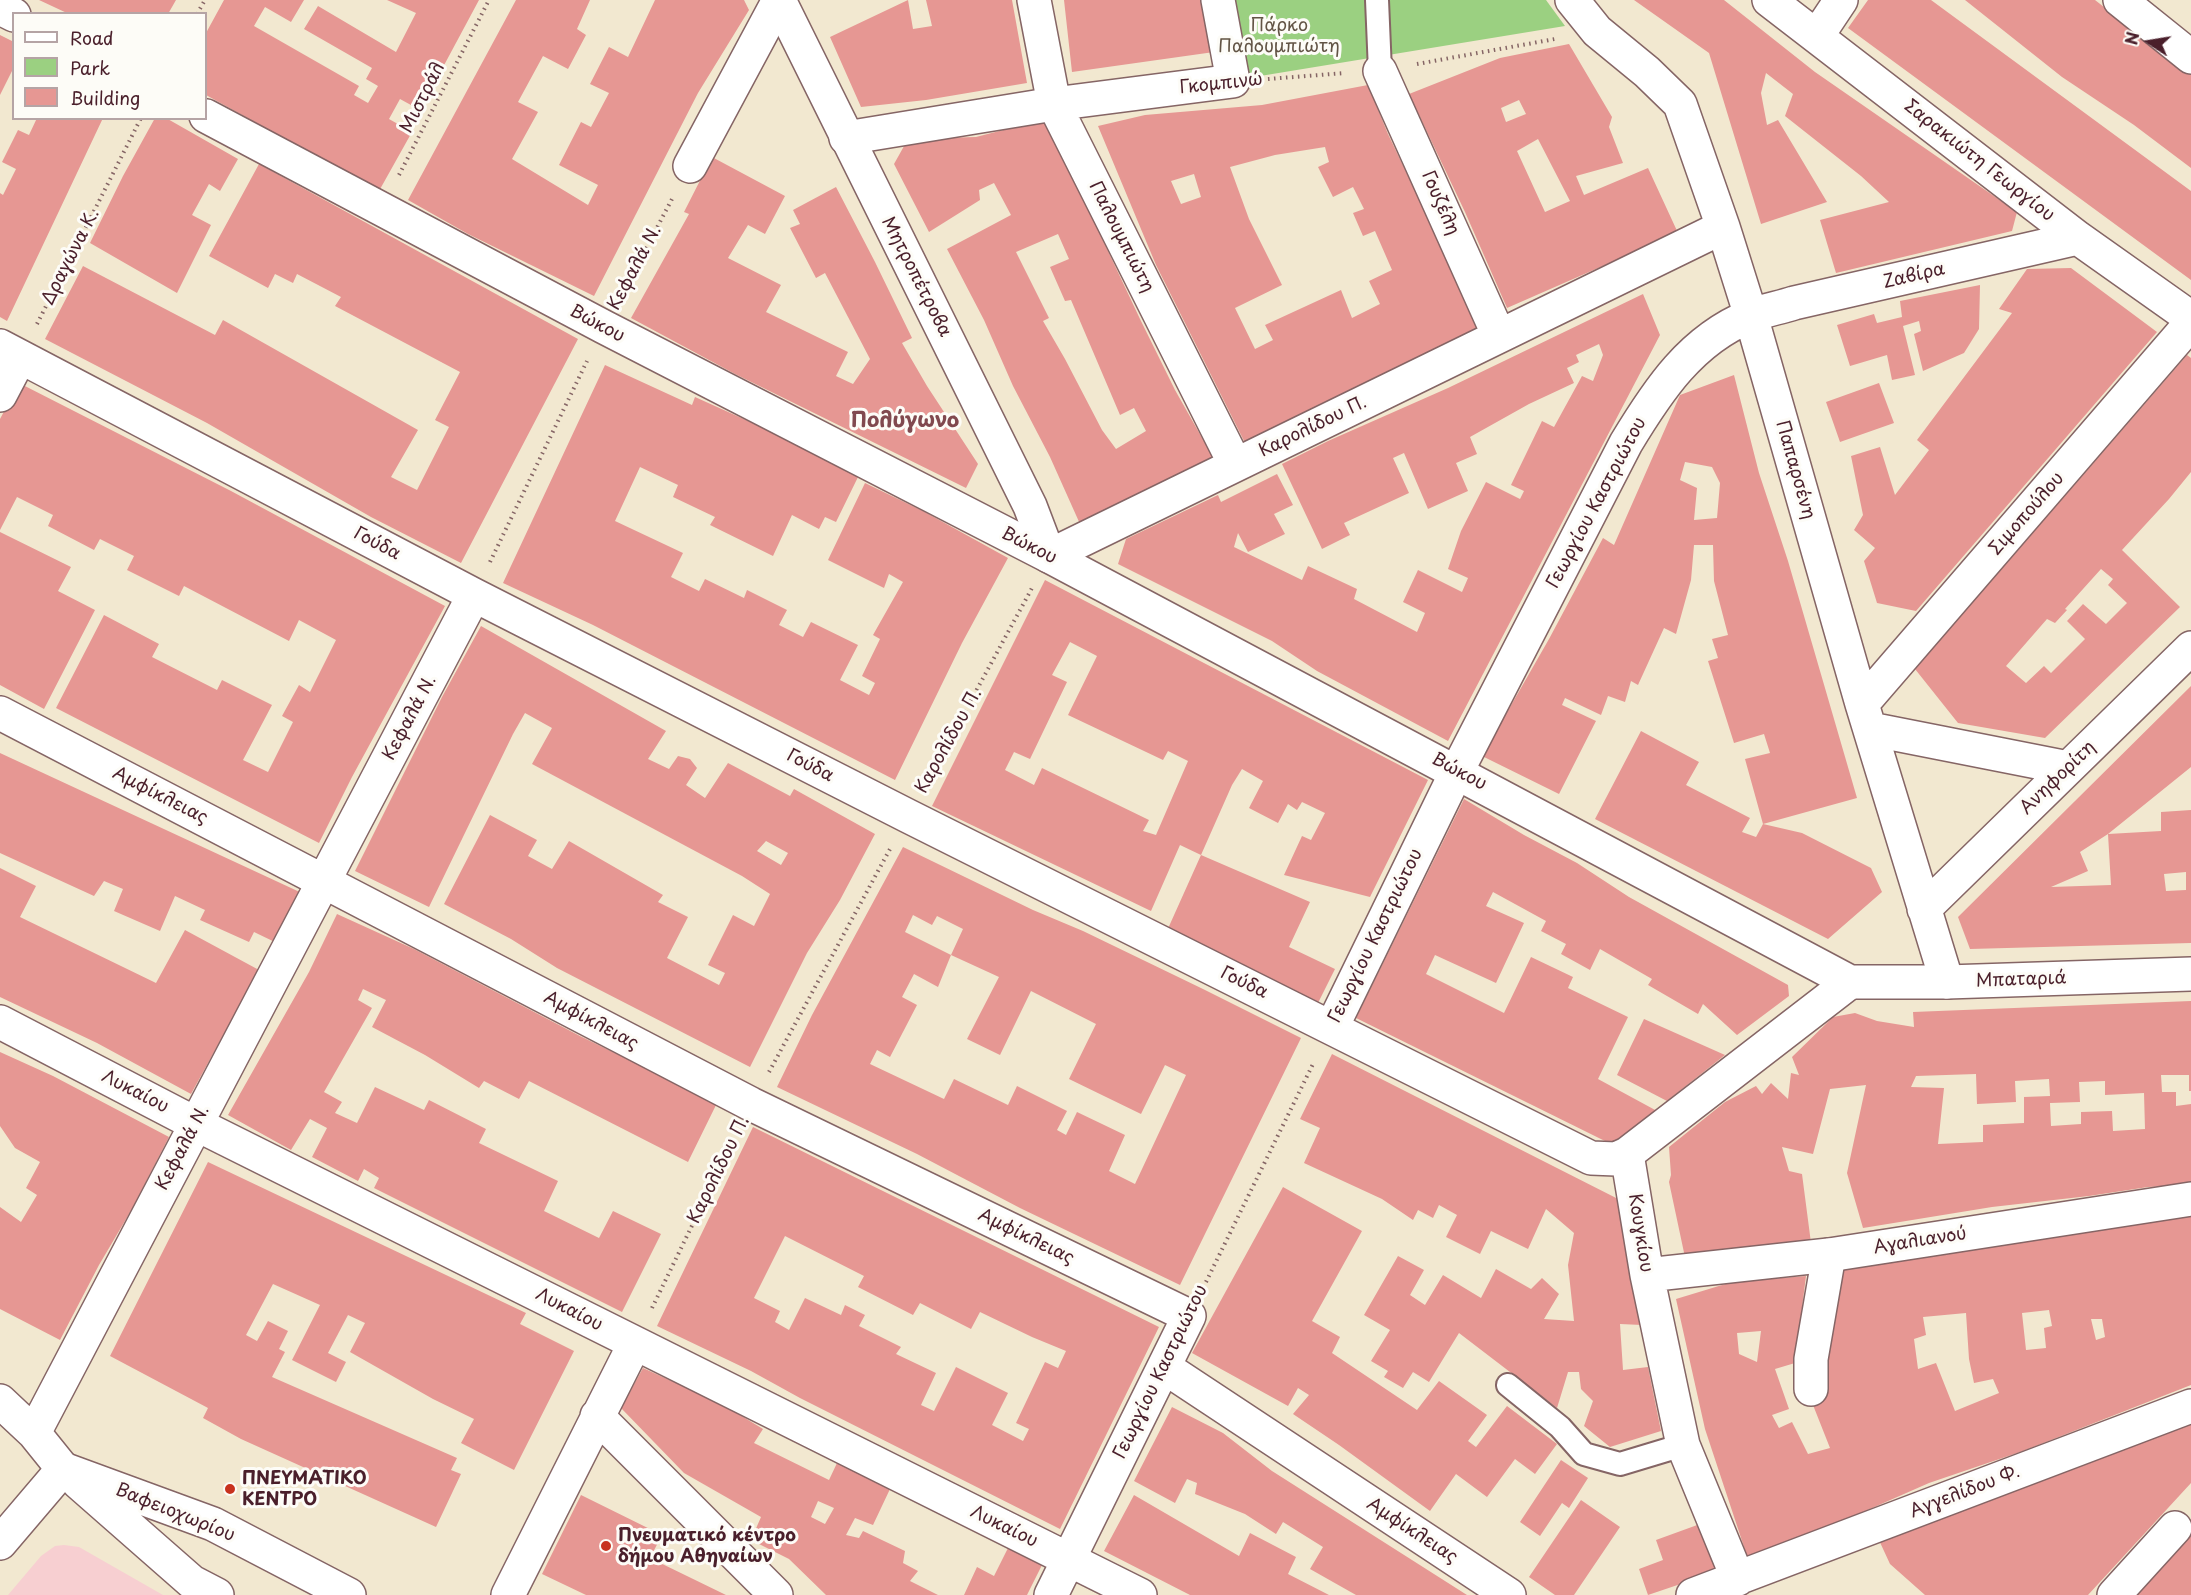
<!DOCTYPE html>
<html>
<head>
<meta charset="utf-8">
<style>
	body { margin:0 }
	#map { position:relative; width:2191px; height:1595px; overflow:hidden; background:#f2e8d0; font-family:"Playpen Sans",sans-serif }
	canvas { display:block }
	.legend { position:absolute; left:12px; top:12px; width:195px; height:108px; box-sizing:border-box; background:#fdfcf7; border:2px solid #b5a4a5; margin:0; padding:8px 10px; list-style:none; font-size:18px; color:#4a1f2b }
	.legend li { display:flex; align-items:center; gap:12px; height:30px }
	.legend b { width:30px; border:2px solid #b5a4a5 }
	.north { position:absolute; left:2119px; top:12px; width:60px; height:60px; -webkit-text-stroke:4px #fdfcf7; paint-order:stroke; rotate:282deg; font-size:16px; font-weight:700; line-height:24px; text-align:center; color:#4a1f2b }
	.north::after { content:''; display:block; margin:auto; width:21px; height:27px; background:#4a1f2b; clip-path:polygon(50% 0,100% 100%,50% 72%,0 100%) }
</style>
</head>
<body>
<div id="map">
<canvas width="2191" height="1595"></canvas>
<ul class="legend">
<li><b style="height:8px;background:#fff"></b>Road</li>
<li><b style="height:16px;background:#9bd081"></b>Park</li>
<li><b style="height:16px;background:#e69793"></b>Building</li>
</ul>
<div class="north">N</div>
</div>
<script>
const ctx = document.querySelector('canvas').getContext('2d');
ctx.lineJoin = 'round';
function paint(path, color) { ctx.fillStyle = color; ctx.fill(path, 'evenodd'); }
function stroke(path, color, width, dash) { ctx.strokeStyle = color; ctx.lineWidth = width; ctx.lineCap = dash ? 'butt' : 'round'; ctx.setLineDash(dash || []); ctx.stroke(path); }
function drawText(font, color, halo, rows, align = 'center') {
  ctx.font = font + ' "Playpen Sans",sans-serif'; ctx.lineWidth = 6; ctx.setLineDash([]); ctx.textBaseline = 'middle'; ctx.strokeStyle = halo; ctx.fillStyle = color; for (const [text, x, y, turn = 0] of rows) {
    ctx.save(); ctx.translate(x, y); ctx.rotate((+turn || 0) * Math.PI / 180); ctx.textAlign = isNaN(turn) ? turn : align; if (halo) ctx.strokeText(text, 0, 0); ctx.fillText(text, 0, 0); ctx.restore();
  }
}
paint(new Path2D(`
	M64 1545 79 1547 163 1595H8L41 1556 55 1546Z`), '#f7cfd1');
paint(new Path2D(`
	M1229 0H1546L1565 26 1248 78Z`), '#9bd081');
paint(new Path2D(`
	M39 0H176L168 14H69Z
	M224 0H304L291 22 265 7 254 26 359 86 354 95 368 103 378 86 366 79 372 68 304 29 318 6 396 52 416 13 387 0H479L420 110 400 99 389 119 412 132 379 191 206 95V33Z
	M516 0H590L577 29 586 35 568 69 543 56 518 102 538 112 512 159 588 205 598 185 559 165 581 122 591 127 609 93 590 84 609 47 628 57 655 0H744L749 10 698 93 594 296 468 234 408 200Z
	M908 0 913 29 932 26 926 0H1012L1027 83 926 100 861 107 830 37Z
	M1064 0H1206L1214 52 1072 72Z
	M1634 0H1724L1815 72 2017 212 2012 231 1836 273 1820 220 1889 202 1861 176 1785 116 1793 94 1766 73 1761 93 1767 125 1778 120 1827 202 1761 224 1709 53Z
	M1868 0H1931L2191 191V280L1848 28Z
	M1965 0H2095L2191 75V168L2134 125 2062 77Z
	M0 35 14 42V67L0 95Z
	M1569 44 1612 117 1609 127 1623 163 1576 176 1584 195 1648 168 1678 233 1507 308 1465 212 1409 94 1500 58ZM1519 100 1526 114 1506 122 1501 108ZM1538 139 1570 201 1545 212 1517 151Z
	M1368 85 1388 134 1480 327 1245 443 1156 265 1098 126 1145 115 1262 105ZM1325 147 1329 162 1318 167 1333 197 1353 187 1364 209 1353 213 1363 236 1375 231 1392 270 1369 281 1380 304 1352 318 1341 290 1265 325 1273 340 1255 349 1235 308 1282 285 1249 219 1230 167 1275 155ZM1194 174 1201 197 1181 204 1171 181Z
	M37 118H103L7 321 0 317V193L3 195 16 169 2 162 18 130 29 135Z
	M155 118H166L238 159 220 191 209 184 192 215 211 225 177 293 90 243 123 176Z
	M1050 118 1093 219 1140 319 1175 390 1214 459 1080 524 1050 457 1013 386 984 320 947 249 1011 215 994 183 979 190 980 200 929 232 894 164 908 139 976 137ZM1058 234 1069 259 1050 267 1065 301 1071 300 1120 415 1134 408 1146 431 1116 449 1102 430 1065 359 1043 321 1049 318 1016 252Z
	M712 157 785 196 765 234 748 225 728 258 781 285 766 312 848 352 836 376 853 384 870 359 825 273 816 278 790 228 800 224 793 210 836 187 875 262 912 338 902 343 927 386 978 464 966 488 735 374 631 318 689 214 684 212Z
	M259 164 578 339 461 563 371 517 207 423 45 339 83 266 215 335 223 320 418 430 391 477 417 490 449 427 435 420 460 372 335 306 341 297 297 274 293 283 275 274 268 288 209 256Z
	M2071 268 2157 332 1916 611 1877 603 1864 561 1875 548 1854 530 1863 515 1851 456 1880 447 1895 495 1929 450 1917 440 2012 313 1999 309 2027 269Z
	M1980 285 1979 329 1964 353 1923 371 1914 334 1921 331 1919 321 1903 326 1915 375 1892 380 1887 355 1850 366 1837 325 1874 314 1877 323 1902 317 1900 301Z
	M1643 294 1660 335 1448 741 1317 671 1272 641 1118 564 1126 539 1218 495 1221 502 1277 474 1293 505 1274 514 1285 534 1248 552 1238 533 1234 547 1302 580 1308 566 1357 589 1354 599 1417 632 1425 613 1403 602 1418 570 1462 592 1468 578 1448 569 1461 531 1486 482 1520 499 1524 491 1511 485 1542 421 1554 427 1582 376 1593 381 1603 355 1599 344 1576 355 1579 362 1567 368 1574 383 1529 404 1470 437 1477 454 1456 463 1468 491 1428 509 1404 453 1393 458 1409 493 1344 523 1350 535 1322 549 1282 464 1328 441 1448 388Z
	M2187 355 2191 358V472L2169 499 2122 550 2180 607 2045 738 1958 723 1915 669ZM2101 569 2113 579 2108 585 2127 603 2106 624 2083 604 2067 621 2085 639 2051 673 2044 666 2026 683 2006 666 2047 619 2055 623 2067 610 2065 609Z
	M605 365 692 405 695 397 757 425 858 477 836 522 825 517 819 529 792 515 773 556 710 525 715 517 673 497 678 485 640 467 615 521 683 553 671 577 699 591 705 579 744 598 747 590 787 610 779 625 803 637 811 622 858 645 840 680 869 695 875 683 862 676 880 639 873 635 903 582 889 574 884 588 828 560 865 483 923 511 1008 558 962 643 895 780 593 625 503 583Z
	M1734 375 1759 473 1788 561 1857 798 1763 824 1745 759 1770 753 1764 734 1734 743 1708 661 1718 658 1712 639 1728 635 1714 581 1713 545H1694L1691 580 1676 634 1664 628 1638 685 1631 681 1625 702 1608 696 1601 715 1565 698 1562 705 1596 721 1559 794 1482 756 1549 639 1603 538 1614 545 1680 395ZM1685 462 1712 467 1720 483 1717 518 1694 520 1697 488 1680 480Z
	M19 383 231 491 445 606 352 777 319 843 56 708 104 615 159 644 152 657 217 690 222 680 272 705 243 760 268 772 293 722 282 716 299 685 310 692 336 640 299 620 289 641 184 586 179 596 127 570 134 556 100 539 94 550 48 526 53 515 17 497 0 530V419Z
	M1879 383 1894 423 1840 442 1826 402Z
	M0 532 71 567 58 591 95 610 44 709 0 685Z
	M1045 580 1428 780 1370 897 1284 875 1302 836 1311 840 1325 813 1302 802 1297 810 1288 804 1278 823 1249 808 1263 781 1242 769 1232 785 1201 855 1310 902 1289 947 1335 969 1318 1003 1273 980 1166 933 1201 855 1180 845 1151 911 932 806ZM1070 642 1097 656 1068 715 1163 760 1168 751 1188 761 1156 835 1143 831 1149 820 1042 768 1034 785 1005 770 1014 752 1030 759 1067 682 1052 675Z
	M481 626 666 731 648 759 669 769 678 756 690 759 697 768 686 785 705 798 728 763 790 796 794 789 875 834 840 900 807 953 750 1067 557 968 511 939 444 904 490 815 537 840 528 856 552 869 569 841 663 895 658 902 688 917 667 958 719 985 725 973 708 965 733 915 754 926 770 894 742 876 532 764 552 728 525 713 513 734 429 907 355 871 442 697ZM766 841 788 853 781 865 757 851Z
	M2191 686V767L2108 834 2080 852 2088 871 2051 887 2111 885 2108 834 2161 831V812L2191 810V943L1970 949 1958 917ZM2186 872V890L2166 891 2164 874Z
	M1641 731 1699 762 1686 785 1750 818 1742 832 1756 837 1763 824 1802 833 1871 868 1882 892 1828 939 1595 819Z
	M0 753 304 894 281 945 254 932 249 942 200 920 205 910 175 896 160 931 114 911 123 889 104 881 94 896 0 853Z
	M1464 799 1524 835 1577 863 1629 897 1788 985 1789 996 1737 1035 1703 1004 1698 1014 1648 985 1652 979 1600 949 1590 970 1561 954 1566 944 1541 931 1546 921 1493 892 1486 906 1524 923 1496 983 1435 955 1426 974 1504 1013 1531 957 1573 977 1568 988 1628 1017 1598 1079 1657 1111 1611 1144 1356 1018Z
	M903 847 1033 910 1083 931 1203 989 1301 1038 1180 1285 1020 1208 917 1154 777 1087 812 1015ZM913 915 932 925 937 916 963 929 951 955 999 977 967 1039 1000 1055 1031 991 1096 1024 1069 1079 1141 1114 1165 1065 1186 1075 1135 1184 1109 1171 1125 1135 1077 1112 1066 1135 1057 1130 1067 1111 1017 1086 1008 1105 954 1079 944 1099 870 1064 877 1050 890 1057 917 1005 902 997 914 974 938 987 951 955 905 932Z
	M0 868 36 886 20 917 156 983 185 930 259 970 191 1094 97 1043 0 997Z
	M337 914 414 949 580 1036 717 1103 688 1162 529 1081 519 1099 484 1081 479 1088 425 1055 372 1027 386 1000 363 989 358 1000 372 1008 324 1092 342 1102 335 1113 357 1123 375 1087 424 1110 429 1100 486 1129 479 1143 558 1181 544 1211 599 1238 613 1211 661 1234 622 1312 374 1188 379 1178 364 1169 358 1181 312 1157 327 1128 310 1119 291 1150 228 1115 309 972Z
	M2191 1001V1091H2189V1075H2161L2162 1092H2176V1106L2191 1104V1185L2148 1187 2089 1196 1992 1207 1863 1228 1847 1173 1866 1085 1830 1089 1813 1154 1782 1147 1789 1171 1802 1174 1811 1243 1686 1262 1669 1182 1671 1175 1669 1147 1725 1102 1756 1086 1762 1094 1771 1083 1788 1099 1791 1073 1799 1075 1792 1057 1833 1017 1855 1013 1877 1021 1914 1027 1913 1012ZM1976 1074 1977 1104 2016 1102 2015 1081 2049 1079 2050 1096 2024 1097V1123L1983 1125V1142L1938 1144 1944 1088 1911 1087 1916 1076ZM2105 1081V1095L2144 1093 2145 1129 2113 1131 2112 1111 2081 1112V1124L2051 1126 2050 1103 2080 1102 2079 1082Z
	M1644 1019 1725 1055 1667 1101 1617 1075Z
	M0 1052 53 1076 169 1137 132 1209 99 1265 60 1340 0 1309V1207L21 1222 37 1195 26 1188 40 1162 15 1148 0 1126Z
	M1332 1054 1626 1203 1642 1325 1620 1324 1623 1370 1648 1367 1661 1431 1610 1447 1584 1426 1593 1401 1581 1389 1579 1372H1568L1557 1408 1459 1333 1429 1382 1413 1372 1403 1388 1384 1377 1388 1371 1371 1361 1390 1330 1364 1315 1398 1256 1424 1270 1410 1295 1425 1305 1443 1275 1481 1298 1496 1269 1531 1289 1542 1278 1559 1294 1544 1319 1574 1321 1568 1265 1574 1233 1546 1209 1528 1249 1491 1231 1480 1254 1446 1237 1457 1215 1439 1205 1433 1218 1418 1210 1413 1220 1382 1199 1304 1163 1320 1128 1300 1119Z
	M753 1127 1159 1327 1060 1529 800 1398 751 1371 657 1326ZM785 1236 864 1276 858 1287 913 1315 920 1303 971 1329 980 1312 1032 1337 1066 1351 1058 1368 1045 1362 1016 1423 1029 1429 1023 1441 992 1425 1008 1393 956 1367 934 1411 921 1405 936 1373 896 1354 901 1347 859 1326 865 1315 845 1305 841 1315 805 1298 789 1330 775 1322 780 1311 754 1298Z
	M208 1162 526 1313 520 1324 574 1351 514 1470 461 1443 474 1419 433 1399 350 1352 365 1323 348 1315 328 1353 346 1362 336 1382 292 1360 320 1305 273 1284 246 1335 257 1341 268 1321 288 1331 279 1349 285 1352 272 1377 457 1458 451 1470 461 1474 436 1527 241 1439 203 1418 208 1408 110 1356Z
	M1283 1187 1362 1231 1312 1321 1340 1337 1332 1353 1417 1410 1439 1381 1487 1415 1468 1441 1476 1447 1507 1406 1557 1444 1535 1474 1515 1459 1487 1497 1456 1474 1430 1511 1339 1445 1293 1414 1309 1395 1298 1388 1288 1406 1192 1353Z
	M2191 1216V1385L2023 1451 1929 1483 1838 1523 1747 1556 1705 1429 1676 1299 1732 1282 1806 1276 1795 1363 1775 1369 1789 1409 1772 1415 1779 1428 1792 1422 1808 1454 1830 1448 1813 1405 1826 1397 1825 1345 1839 1266ZM2049 1310 2052 1326 2044 1328 2046 1348 2026 1350 2022 1313ZM1966 1313 1969 1359 1974 1383 1993 1379 1999 1393 1955 1411 1936 1363 1918 1369 1914 1339 1926 1335 1923 1317ZM2091 1319H2102L2105 1337 2096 1340ZM1761 1331 1757 1362 1739 1354 1737 1333Z
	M643 1368 722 1404 763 1429 754 1443 829 1480 837 1463 890 1489 873 1525 855 1518 846 1535 859 1538 863 1531 905 1551 903 1563 918 1571 910 1581 938 1595H826L789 1559 751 1540 761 1517 684 1473 621 1408ZM818 1501 834 1508 825 1524 811 1517Z
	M1172 1407 1223 1433 1272 1471 1467 1595H1356L1310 1569 1323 1547 1283 1522 1276 1534 1245 1514 1195 1494 1197 1483 1187 1479 1175 1503 1134 1481Z
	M2191 1420V1483L2088 1595H1925L1890 1564 1878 1538Z
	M1561 1460 1588 1478 1569 1508 1562 1503 1540 1536 1520 1522Z
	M581 1495 662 1535 650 1558 726 1595H586L542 1574Z
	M1134 1495 1239 1556 1250 1533 1296 1557 1288 1574 1329 1595H1190L1104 1551Z
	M1581 1500 1620 1527 1574 1595H1555L1529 1577Z
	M1700 1524 1716 1572 1648 1595 1639 1569 1663 1560 1656 1540Z
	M2191 1531V1595H2130Z
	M1008 1548 1042 1565 1027 1595H964L977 1567 994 1576Z`), '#e69793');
const service = new Path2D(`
	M1377 0 1380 71
	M1508 1385 1560 1427 1584 1454 1620 1464 1683 1445`);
const pedestrian = new Path2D(`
	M1811 1389V1359L1829 1255`);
const minor = new Path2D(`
	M1034 0 1054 104 1235 464
	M1572 0 1597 31 1647 72 1680 104 1723 227 1751 316 1862 704 1947 982
	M1769 0 2078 238 2191 318
	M2120 0 2191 57
	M0 8 14 15
	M1817 36 1841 0
	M1380 71 1499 336
	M206 116 604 327 1049 556 1723 227
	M846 138 1054 104 1233 81 1218 0
	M690 166 779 0
	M0 346 474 595 908 816 1591 1158 1616 1159 1627 1154
	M0 395 20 357
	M1862 704 2191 323
	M0 713 751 1104 1189 1316 1051 1595
	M1870 729 2068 768
	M1924 909 2191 648
	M0 1022 196 1124 1140 1595
	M1332 1027 1457 771 1626 443C1658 390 1691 340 1750 316 1764 310 1779 308 1794 303L2078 238
	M1647 1275 1829 1255 2191 1199
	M1164 1367 1509 1595
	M0 1401 34 1433 63 1469
	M597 1416 776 1595
	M34 1433 474 595
	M1738 1579 1683 1445 1647 1275 1627 1154 1850 982
	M508 1595 635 1343
	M1693 1595 2191 1406
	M2114 1595 2175 1528`);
const tertiary = new Path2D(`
	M779 0 1030 506 1049 556 1850 982H1947L2191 974
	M63 1469 213 1524 349 1595
	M78 1482 192 1582 217 1595
	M0 1543 63 1469`);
stroke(service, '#856565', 26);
stroke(pedestrian, '#856565', 36);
stroke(minor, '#856565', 36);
stroke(tertiary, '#856565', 36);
stroke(new Path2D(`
	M197 14 205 0
	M1417 64 1555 39
	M1268 79 1345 73
	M399 175 489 0
	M621 296 672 199
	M37 324 141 118
	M490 562 587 361
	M925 785 1032 588
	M769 1072 890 849
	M1206 1282 1314 1062
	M652 1308 735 1137`), '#856565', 4, [1.5, 4.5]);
stroke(service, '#fff', 22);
stroke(pedestrian, '#fff', 33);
stroke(minor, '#fff', 33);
stroke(tertiary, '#fff', 33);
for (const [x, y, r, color] of [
	[230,1489,6,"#c8321e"],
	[606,1546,6,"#c8321e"]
]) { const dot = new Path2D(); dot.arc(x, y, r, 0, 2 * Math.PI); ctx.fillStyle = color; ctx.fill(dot); stroke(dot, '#fdfcf7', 2); }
drawText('18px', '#625445', '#fdfcf7', [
	["Πάρκο",1279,26],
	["Παλουμπιώτη",1279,47]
]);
drawText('18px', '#4a1f2b', '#fdfcf7', [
	["Γκομπινώ",1221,84,-6],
	["Μιστράλ",423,98,-63],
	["Σαρακιώτη Γεωργίου",1979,161,38],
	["Γουζέλη",1440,203,66],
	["Παλουμπιώτη",1121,237,63],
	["Δραγώνα Κ.",71,257,-63],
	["Κεφαλά Ν.",635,268,-62],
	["Ζαβίρα",1914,276,-13],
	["Μητροπέτροβα",916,277,63],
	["Βώκου",597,324,28],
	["Καρολίδου Π.",1313,427,-26],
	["Παπαρσένη",1795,470,74],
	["Γεωργίου Καστριώτου",1597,503,-62],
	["Σιμοπούλου",2027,514,-49],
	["Γούδα",377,544,28],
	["Βώκου",1029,546,27],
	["Κεφαλά Ν.",410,718,-62],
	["Καρολίδου Π.",949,741,-61],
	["Γούδα",810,766,27],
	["Βώκου",1459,772,28],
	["Ανηφορίτη",2058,778,-44],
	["Αμφίκλειας",160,796,27],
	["Γεωργίου Καστριώτου",1376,936,-64],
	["Μπαταριά",2021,980,-2],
	["Γούδα",1244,983,26],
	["Αμφίκλειας",591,1021,28],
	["Λυκαίου",135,1092,27],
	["Κεφαλά Ν.",183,1148,-62],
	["Καρολίδου Π.",719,1170,-64],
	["Κουγκίου",1640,1233,81],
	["Αμφίκλειας",1026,1237,26],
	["Αγαλιανού",1920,1241,-9],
	["Λυκαίου",569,1310,27],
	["Γεωργίου Καστριώτου",1161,1372,-64],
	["Αγγελίδου Φ.",1965,1492,-21],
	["Βαφειοχωρίου",175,1513,22],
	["Λυκαίου",1004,1527,26],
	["Αμφίκλειας",1412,1531,33]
]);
drawText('bold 18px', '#4a1f2b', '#fdfcf7', [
	["ΠΝΕΥΜΑΤΙΚΟ",242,1479],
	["ΚΕΝΤΡΟ",242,1500],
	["Πνευματικό κέντρο",618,1536],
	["δήμου Αθηναίων",618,1557]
], 'left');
drawText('bold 21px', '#81494f', '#fdfcf7', [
	["Πολύγωνο",905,421]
]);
</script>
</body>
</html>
